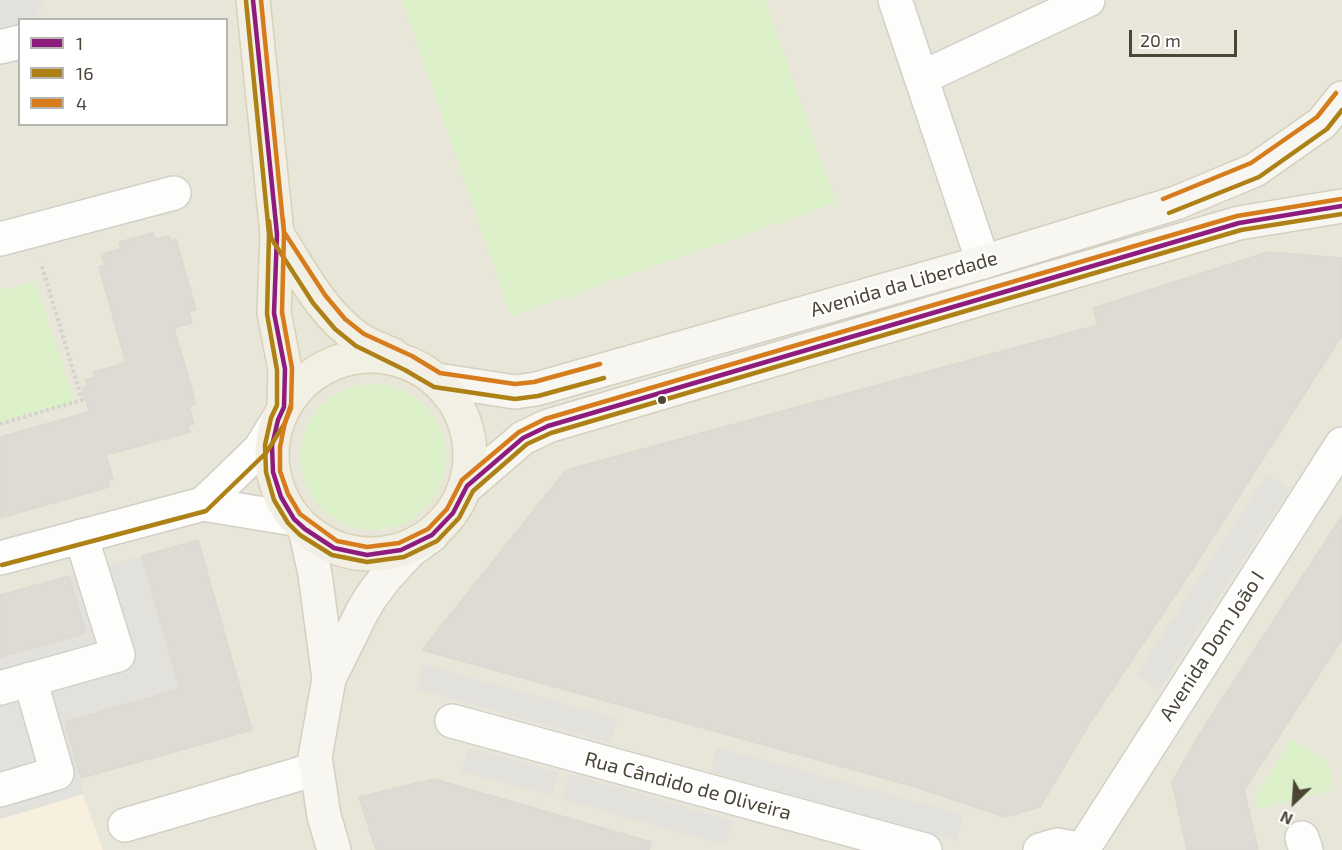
<!DOCTYPE html>
<html>
<head>
<meta charset="utf-8">
<style>
	body { margin:0 }
	#map { position:relative; width:1342px; height:850px; overflow:hidden; background:#f3f2ec; font-family:"Exo 2",sans-serif }
	canvas { display:block }
	.legend { position:absolute; left:18px; top:18px; width:210px; height:108px; box-sizing:border-box; background:#fff; border:2px solid #b7b5af; margin:0; padding:8px 10px; list-style:none; font-size:18px; color:#4b4536 }
	.legend li { display:flex; align-items:center; gap:12px; height:30px }
	.legend b { width:30px; border:2px solid #b7b5af }
	.north { position:absolute; left:1264px; top:772px; width:60px; height:60px; -webkit-text-stroke:4px #fff; paint-order:stroke; rotate:205deg; font-size:16px; font-weight:700; line-height:24px; text-align:center; color:#4b4536 }
	.north::after { content:''; display:block; margin:auto; width:21px; height:27px; background:#4b4536; clip-path:polygon(50% 0,100% 100%,50% 72%,0 100%) }
	.scale { position:absolute; left:1129px; top:30px; width:108px; height:27px; box-sizing:border-box; border:3px solid #4b4536; border-top:0; padding-left:8px; font-size:18px; line-height:21px; white-space:nowrap; color:#4b4536; -webkit-text-stroke:4px #fff; paint-order:stroke }
</style>
</head>
<body>
<div id="map">
<canvas width="1342" height="850"></canvas>
<ul class="legend">
<li><b style="height:8px;background:#8e1c7d"></b>1</li>
<li><b style="height:8px;background:#ad8116"></b>16</li>
<li><b style="height:8px;background:#d67c1c"></b>4</li>
</ul>
<div class="north">N</div>
<div class="scale">20 m</div>
</div>
<script>
const ctx = document.querySelector('canvas').getContext('2d');
ctx.lineJoin = 'round';
function paint(path, color) { ctx.fillStyle = color; ctx.fill(path, 'evenodd'); }
function stroke(path, color, width, dash) { ctx.strokeStyle = color; ctx.lineWidth = width; ctx.lineCap = dash ? 'butt' : 'round'; ctx.setLineDash(dash || []); ctx.stroke(path); }
function drawText(font, color, halo, rows, align = 'center') {
  ctx.font = font + ' "Exo 2",sans-serif'; ctx.lineWidth = 4.5; ctx.setLineDash([]); ctx.textBaseline = 'middle'; ctx.strokeStyle = halo; ctx.fillStyle = color; for (const [text, x, y, turn = 0] of rows) {
    ctx.save(); ctx.translate(x, y); ctx.rotate((+turn || 0) * Math.PI / 180); ctx.textAlign = isNaN(turn) ? turn : align; if (halo) ctx.strokeText(text, 0, 0); ctx.fillText(text, 0, 0); ctx.restore();
  }
}
paint(new Path2D(`
	M0 0H1342V850H0ZM20 20H226V124H20Z`), '#e8e5d9');
paint(new Path2D(`
	M83 794 103 850H0V819Z`), '#f7f0de');
paint(new Path2D(`
	M402 0H765L836 203 511 316Z
	M35 282 75 402 0 421V290Z
	M300 457a73 73 0 1 1 146 0a73 73 0 1 1-146 0Z
	M1292 739 1329 764 1334 789 1258 809 1255 797Z`), '#dcf0c9');
paint(new Path2D(`
	M0 0H44L35 19 20 20 19 27 0 32Z
	M1267 474 1290 488 1159 689 1136 675Z
	M142 556 180 689 66 721 81 778 83 794 0 819V657L86 632 69 576Z
	M422 664 618 719 610 743 416 689Z
	M717 747 964 815 957 841 711 772Z
	M468 748 558 772 553 796 461 771Z
	M569 774 733 821 725 845 562 799Z`), '#e2e1db');
const building = new Path2D(`
	M153 233 155 239 169 236 171 241 176 239 196 310 189 311 192 323 174 328 196 404 189 406 194 424 188 425 190 432 106 455 113 479 108 481 109 487 0 518V437L89 412 82 388 88 386 86 380 94 377 93 372 126 363 99 267 105 265 101 254 121 249 119 242Z
	M1268 252 1342 258V335L1192 570 1090 723 1040 807 1005 817 912 786 422 650 566 470 1098 325 1093 308Z
	M1342 516V639L1244 790 1258 850H1187L1172 782 1204 727Z
	M198 540 252 730 81 778 65 722 180 689 142 556Z
	M69 576 86 633 0 657V595Z
	M434 779 651 842 649 850H376L359 797Z`);
paint(building, '#dddbd4');
stroke(building, '#dcd9d1', 1.5);
const minor = new Path2D(`
	M895 0 983 262
	M0 47 20 42
	M921 78 1088 0
	M0 239 174 193
	M0 688 118 655 81 536
	M452 721 925 850
	M0 790 57 773 30 679
	M125 825 316 769
	M1302 838 1306 850
	M1083 849 1342 444
	M1040 850 1057 845 1084 850`);
const tertiary = new Path2D(`
	M203 504 260 449 278 420
	M0 558 203 504 294 519`);
const secondary = new Path2D(`
	M437 380 515 392 536 389 983 262 1176 203 1255 170 1322 123 1342 98
	M467 486 523 438 548 426 1239 223 1342 206
	M305 529 315 574 329 679
	M334 850 324 816 315 757 329 679 362 612 371 597 386 577 410 551 432 535`);
const primary = new Path2D(`
	M253 0 277 234 274 313 285 369 284 407
	M277 234C301 271 322 314 359 339 369 346 382 350 393 355
	M272 455a99 99 0 1 1 198 0a99 99 0 1 1-198 0Z`);
stroke(minor, '#d1d0c9', 36);
stroke(tertiary, '#d1d0c9', 36);
stroke(secondary, '#d3d0c2', 36);
stroke(primary, '#d8d2b7', 36);
stroke(new Path2D(`
	M0 424 82 400 41 263`), '#d3d2cb', 4, [3, 3]);
stroke(minor, '#fdfdfc', 33);
stroke(tertiary, '#fdfdfc', 33);
stroke(secondary, '#f7f6f0', 33);
stroke(primary, '#f2efe4', 33);
stroke(new Path2D(`
	M253 0 277 234 274 313 285 369 284 407 278 420 272 446 273 472 281 497 294 519 305 529 334 548 367 555 401 550 432 535 453 513 467 486 523 438 548 426 1239 223 1342 206`), '#8e1c7d', 4.5);
stroke(new Path2D(`
	M246 1 269 234 267 314 277 370V405L271 418 265 445 266 472 274 500 288 523 300 535 332 555 367 562 404 557 437 541 459 518 473 491 527 444 551 433 1241 230 1342 214
	M1169 213 1259 177 1327 129 1342 110
	M269 221 271 238 313 303 335 329 356 346 405 370 434 387 515 399 538 396 604 378
	M2 565 206 511 266 453 285 423 291 405`), '#ad8116', 4.5);
stroke(new Path2D(`
	M261 0 284 233 282 312 292 368 291 408 285 422 280 447V471L288 494 300 514 337 541 367 547 399 543 428 529 447 509 462 480 519 432 545 419 1237 216 1341 199
	M1163 199 1251 163 1317 117 1336 93
	M283 219 284 232 325 295 345 319 364 334 412 356 440 373 515 384 534 382 600 364`), '#d67c1c', 4.5);
for (const [x, y, r, color] of [
	[662,400,5,"#4b4536"]
]) { const dot = new Path2D(); dot.arc(x, y, r, 0, 2 * Math.PI); ctx.fillStyle = color; ctx.fill(dot); stroke(dot, '#fff', 2); }
drawText('20px', '#4b4536', '#fff', [
	["Avenida da Liberdade",904,284,-16],
	["Avenida Dom João I",1212,646,-57],
	["Rua Cândido de Oliveira",688,786,15]
]);
</script>
</body>
</html>
